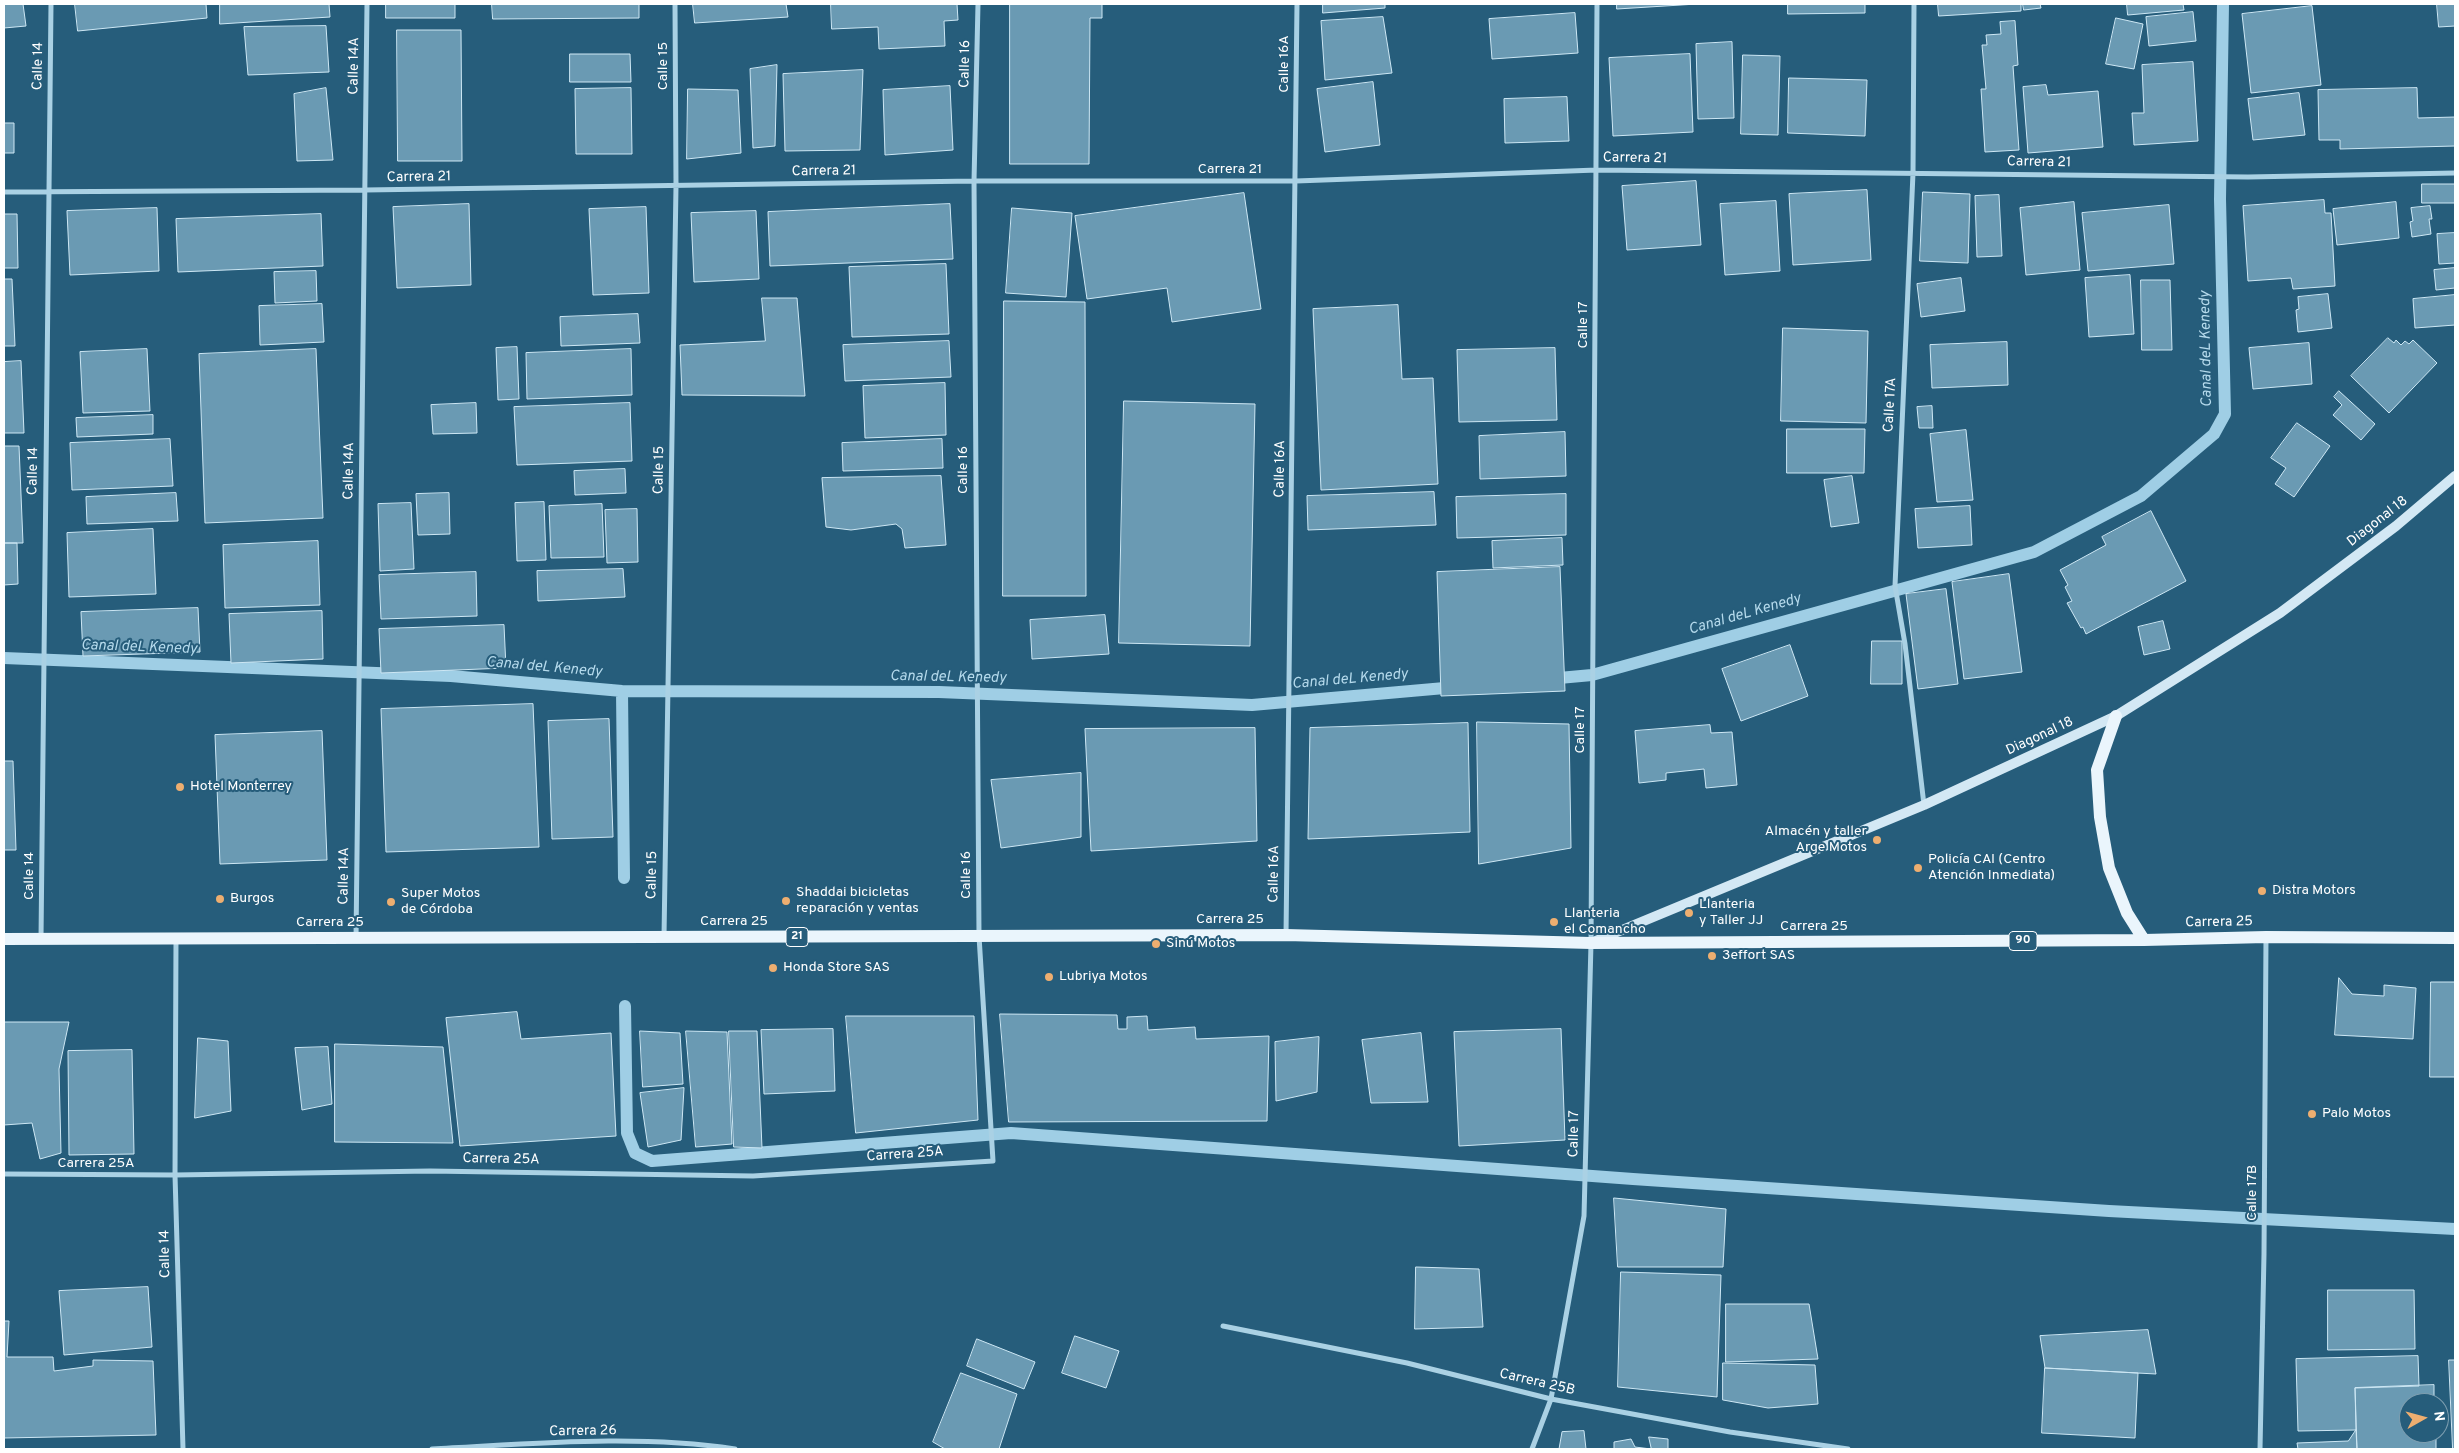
<!DOCTYPE html>
<html>
<head>
<meta charset="utf-8">
<style>
	body { margin:0 }
	#map { position:relative; width:2459px; height:1453px; overflow:hidden; background:#265d7b; font-family:Overpass,sans-serif }
	canvas { display:block }
	.frame { position:absolute; inset:0; border:5px solid #fff; pointer-events:none }
	.north { position:absolute; left:2399px; top:1393px; width:50px; height:50px; box-sizing:border-box; background:#265d7b; border:1px solid #7d9eb0; border-radius:50%; rotate:83deg; font-size:14px; font-weight:700; line-height:20px; text-align:center; color:#fff }
	.north::after { content:''; display:block; margin:auto; width:18px; height:22px; background:#edae70; clip-path:polygon(50% 0,100% 100%,50% 72%,0 100%) }
</style>
</head>
<body>
<div id="map">
<canvas width="2459" height="1453"></canvas>
<div class="frame"></div>
<div class="north">N</div>
</div>
<script>
const ctx = document.querySelector('canvas').getContext('2d');
ctx.lineJoin = 'round';
function stroke(path, color, width, dash) { ctx.strokeStyle = color; ctx.lineWidth = width; ctx.lineCap = dash ? 'butt' : 'round'; ctx.setLineDash(dash || []); ctx.stroke(path); }
function paint(path, color) { ctx.fillStyle = color; ctx.fill(path, 'evenodd'); }
function drawText(font, color, halo, rows, align = 'center') {
  ctx.font = font + ' Overpass,sans-serif'; ctx.lineWidth = 4; ctx.setLineDash([]); ctx.textBaseline = 'middle'; ctx.strokeStyle = halo; ctx.fillStyle = color; for (const [text, x, y, turn = 0] of rows) {
    ctx.save(); ctx.translate(x, y); ctx.rotate((+turn || 0) * Math.PI / 180); ctx.textAlign = isNaN(turn) ? turn : align; if (halo) ctx.strokeText(text, 0, 0); ctx.fillText(text, 0, 0); ctx.restore();
  }
}
stroke(new Path2D(`
	M4 658 451 676 622 691 939 692 1252 705 1456 687
	M1548 679 1592 675 2034 552 2141 496 2214 434 2225 414 2220 199 2223 4
	M622 691 624 878
	M625 1006 627 1133 635 1153 652 1161 1011 1133 1633 1179 2109 1211 2455 1229`), '#9fcee5', 12);
const building = new Path2D(`
	M4 4H23L26 26 4 28Z
	M75 4H206L207 18 78 31Z
	M220 4H329L330 17 220 24Z
	M386 4H455V18H386Z
	M492 4H639V18L493 19Z
	M693 4H786L788 17 695 23Z
	M831 4H957L958 20 944 21 945 46 879 49 878 27 832 29Z
	M1010 4H1102V18H1090L1089 164H1010Z
	M1323 4H1385V8L1323 13Z
	M1617 4H1697L1617 9Z
	M1788 4H1865V13L1788 14Z
	M1938 4H2021V11L1939 16Z
	M2023 4H2040L2041 8 2024 10Z
	M2127 4H2183L2184 10 2128 15Z
	M2437 4H2455V26L2439 27Z
	M2312 6 2321 85 2251 93 2242 14Z
	M2193 12 2196 41 2149 46 2146 17Z
	M1575 13 1578 53 1492 59 1489 19Z
	M1383 17 1392 73 1325 80 1321 21Z
	M2116 18 2143 24 2134 69 2106 64Z
	M2015 21 2018 65 2013 66 2019 150 1985 152 1981 89H1986L1982 45H1987L1986 35 2001 34 2000 22Z
	M326 26 329 72 248 75 244 27Z
	M397 30H461L462 161H398Z
	M1732 42 1734 118 1698 119 1696 44Z
	M570 54H630L631 82H570Z
	M1690 54 1693 132 1613 136 1609 58Z
	M1743 55 1780 56 1778 135 1741 134Z
	M2193 62 2198 141 2134 145 2132 113H2144L2142 65Z
	M777 65 775 146 753 148 750 69Z
	M863 70 860 150 785 151 783 74Z
	M1789 78 1867 80 1865 136 1788 133Z
	M1373 82 1380 145 1325 152 1317 89Z
	M2046 85 2048 95 2098 91 2103 147 2028 153 2023 87Z
	M950 86 953 150 885 155 883 90Z
	M326 88 333 160 297 161 294 94Z
	M631 88 632 154H576L575 89Z
	M2417 88 2418 118 2455 117V146L2340 149V140H2319L2318 90Z
	M688 89 738 90 741 153 687 159Z
	M2299 93 2305 135 2253 140 2248 99Z
	M1567 97 1569 141 1505 143 1504 99Z
	M4 123H14V153H4Z
	M1696 181 1701 245 1627 250 1622 186Z
	M2422 184H2455V203H2422Z
	M1867 190 1871 260 1793 265 1789 194Z
	M1923 192 1970 194 1968 263 1920 261Z
	M1244 193 1261 309 1172 322 1167 288 1087 299 1075 216Z
	M1999 195 2002 256 1977 257 1975 196Z
	M2324 200 2325 213H2331L2335 286 2293 289 2291 278 2248 281 2243 206Z
	M1776 201 1780 271 1725 275 1720 204Z
	M2074 202 2080 270 2026 275 2020 208Z
	M2396 202 2399 238 2337 245 2333 209Z
	M469 204 471 285 397 288 393 207Z
	M950 204 953 259 770 266 768 212Z
	M2169 205 2174 264 2088 271 2082 213Z
	M2430 206 2432 219H2429L2431 234 2412 237 2410 222 2413 221 2411 208Z
	M646 207 649 293 593 295 589 209Z
	M157 208 159 271 70 275 67 211Z
	M1012 208 1072 213 1066 297 1006 293Z
	M756 211 759 279 694 282 691 213Z
	M4 214H17L18 268H4Z
	M321 214 323 266 178 272 176 219Z
	M2455 233V263L2439 264 2437 234Z
	M946 264 949 334 852 337 849 267Z
	M2455 268V288L2436 290 2434 270Z
	M316 271 317 301 275 303 274 272Z
	M2130 275 2134 334 2089 337 2085 278Z
	M1961 278 1965 311 1921 317 1917 284Z
	M4 279H12L15 346H4Z
	M2141 280H2170L2172 350H2142Z
	M2328 294 2332 328 2298 332 2296 310 2299 309 2298 297Z
	M2455 295V325L2415 328 2413 299Z
	M762 298H797L805 396 682 395 680 345 765 341Z
	M1004 301 1085 302 1086 596H1003Z
	M322 304 324 342 260 345 259 306Z
	M1398 305 1402 379 1433 378 1438 484 1321 490 1313 309Z
	M638 314 640 343 561 346 560 317Z
	M1783 328 1868 331 1866 423 1781 421Z
	M2388 338 2394 343 2396 340 2401 345 2405 341 2409 344 2413 340 2437 363 2389 413 2351 376Z
	M949 341 951 377 845 381 843 345Z
	M2007 342 2008 385 1932 388 1930 345Z
	M2309 343 2312 384 2253 389 2249 348Z
	M517 347 519 399 498 400 496 348Z
	M1555 348 1557 420 1459 422 1457 350Z
	M147 349 150 411 83 413 80 352Z
	M316 349 323 518 205 523 199 354Z
	M631 349 632 395 527 399 526 353Z
	M21 361 24 433H4V362Z
	M945 383 946 435 865 438 863 386Z
	M2339 391 2375 424 2361 440 2333 415 2342 405 2334 397Z
	M1124 401 1255 404 1250 646 1119 643Z
	M476 403 477 433 433 434 431 405Z
	M630 403 632 461 517 465 514 407Z
	M1932 406 1933 428H1919L1917 407Z
	M153 415V434L77 437 76 418Z
	M2297 423 2330 446 2294 497 2275 484 2286 468 2271 458Z
	M1787 429H1865L1864 473H1787Z
	M1966 430 1973 500 1937 502 1930 434Z
	M1565 432 1566 476 1480 479 1479 436Z
	M170 439 173 486 72 490 70 443Z
	M942 439 943 468 843 471 842 443Z
	M4 446H19L23 543H4Z
	M625 469 626 493 575 495 574 471Z
	M941 476 946 545 905 548 902 529 896 524 851 530 826 527 822 478Z
	M1852 476 1859 523 1831 527 1824 480Z
	M1434 492 1436 525 1308 530 1307 496Z
	M176 493 178 521 87 524 86 497Z
	M449 493 450 534 418 535 416 494Z
	M1566 494V535L1457 538 1456 497Z
	M544 502 546 560 517 561 515 503Z
	M411 503 414 569 380 571 378 504Z
	M602 504 604 557 551 558 549 506Z
	M1970 506 1972 545 1918 548 1915 509Z
	M637 509 638 562 607 563 605 510Z
	M2151 511 2186 581 2086 634 2083 627 2081 628 2067 603 2072 601 2065 587 2068 585 2060 570 2106 545 2102 537Z
	M153 529 156 594 69 597 67 533Z
	M1562 538 1563 565 1493 568 1492 541Z
	M318 541 320 605 225 608 223 545Z
	M4 543H17L18 584 4 585Z
	M1560 567 1565 691 1441 696 1437 572Z
	M623 569 625 597 538 601 537 571Z
	M476 572 477 616 381 619 379 575Z
	M2009 574 2022 672 1964 679 1952 582Z
	M1946 589 1958 684 1918 689 1906 594Z
	M198 608 200 652 83 656 81 612Z
	M322 611 323 659 231 663 229 614Z
	M1105 615 1109 654 1032 659 1030 620Z
	M2163 621 2170 649 2144 655 2138 627Z
	M504 625 506 668 381 673 379 629Z
	M1872 641H1902V684H1871Z
	M1790 645 1808 696 1741 721 1722 669Z
	M533 704 539 847 386 852 381 709Z
	M609 719 613 837 552 839 548 721Z
	M1477 722 1569 724 1571 848 1479 864Z
	M1468 723 1470 832 1308 839 1310 728Z
	M1710 725 1711 733 1732 732 1737 785 1706 788 1704 769 1666 773V780L1639 783 1635 731Z
	M1255 728 1257 841 1091 851 1085 729Z
	M322 731 327 860 220 864 215 735Z
	M4 761H13L16 850H4Z
	M1081 773V837L1001 848 991 780Z
	M2339 978 2352 994 2384 996V985L2416 988 2413 1039 2335 1035Z
	M2431 982H2455V1077H2430Z
	M517 1012 521 1039 611 1033 616 1136 460 1146 446 1018Z
	M1000 1014 1117 1015 1118 1029H1127V1017L1147 1016 1148 1030 1195 1027 1196 1039 1269 1036 1267 1121 1009 1122Z
	M846 1016H974L978 1120 856 1133Z
	M4 1022H69L59 1069 61 1153 40 1159 32 1123 4 1125Z
	M833 1029 835 1091 764 1094 761 1030Z
	M1561 1029 1565 1140 1459 1146 1454 1032Z
	M640 1031 680 1033 683 1084 643 1087Z
	M686 1031 727 1032 732 1144 696 1147Z
	M729 1031H757L762 1148 734 1147Z
	M1421 1033 1428 1102 1371 1103 1362 1040Z
	M1319 1037 1317 1092 1276 1101 1275 1042Z
	M198 1038 228 1041 231 1111 195 1118Z
	M335 1044 443 1047 453 1143 335 1142Z
	M328 1047 332 1104 302 1110 295 1048Z
	M132 1050 134 1154 69 1155 68 1051Z
	M684 1088 681 1140 648 1147 640 1093Z
	M1614 1198 1726 1209 1723 1267H1618Z
	M1416 1267 1479 1269 1483 1327 1415 1329Z
	M1621 1272 1721 1275 1717 1397 1618 1387Z
	M148 1287 152 1347 64 1355 59 1291Z
	M2328 1290H2414L2415 1349 2328 1350Z
	M1726 1304H1809L1818 1359 1726 1362Z
	M4 1321H9L7 1357H53L54 1371 93 1366V1360L153 1361 156 1435 4 1438Z
	M2148 1330 2156 1374 2045 1368 2040 1336Z
	M1075 1336 1119 1351 1106 1388 1062 1373Z
	M977 1339 1035 1362 1024 1389 967 1366Z
	M2418 1356 2419 1386 2355 1388 2356 1430 2298 1431 2296 1359Z
	M2449 1360H2455V1449H2453Z
	M1723 1363 1815 1365 1818 1404 1768 1408 1723 1400Z
	M2045 1368 2138 1373 2135 1438 2042 1433Z
	M961 1373 1017 1394 999 1449H945L933 1442Z
	M2434 1385V1403H2409V1433H2436V1449H2357L2355 1388Z
	M2356 1430 2357 1449H2298L2297 1443 2348 1441Z
	M1584 1431 1586 1449H1559L1562 1432Z
	M1649 1437 1668 1439V1449H1614V1442L1631 1439 1635 1447 1651 1449Z`);
paint(building, '#6a9ab3');
stroke(building, '#cde7f4', 1);
stroke(new Path2D(`
	M1914 4 1913 173 1895 586 1905 644 1924 805
	M4 192 365 190 974 181H1296L1597 170 2248 177 2455 173
	M1286 935 1297 4
	M664 936 676 186 675 4
	M41 938 51 4
	M356 938 367 4
	M176 940 175 1175 183 1449
	M4 1174 175 1175 430 1171 753 1176 993 1161 979 936 974 181 978 4
	M1223 1326 1407 1363 1551 1399 1730 1432 1848 1449
	M432 1449C532 1444 635 1434 735 1449
	M1532 1449 1551 1399 1584 1216 1591 943 1597 4
	M2260 1449 2264 1254 2266 937`), '#aad1e4', 5);
stroke(new Path2D(`
	M1593 942 1924 805 2116 716 2280 613 2396 526 2455 476`), '#d3e8f4', 10);
stroke(new Path2D(`
	M2116 716 2097 770 2100 817 2109 868 2127 913 2144 940
	M4 939 1286 935 1591 943 2144 940 2266 937 2455 938`), '#eaf5fc', 12);
for (const [x, y, r, color] of [
	[180,787,5,"#edae70"],
	[1877,840,5,"#edae70"],
	[1918,868,5,"#edae70"],
	[2262,891,5,"#edae70"],
	[220,899,5,"#edae70"],
	[786,901,5,"#edae70"],
	[391,902,5,"#edae70"],
	[1689,913,5,"#edae70"],
	[1554,922,5,"#edae70"],
	[1156,944,5,"#edae70"],
	[1712,956,5,"#edae70"],
	[773,968,5,"#edae70"],
	[1049,977,5,"#edae70"],
	[2312,1114,5,"#edae70"]
]) { const dot = new Path2D(); dot.arc(x, y, r, 0, 2 * Math.PI); ctx.fillStyle = color; ctx.fill(dot); stroke(dot, '#265d7b', 2); }
for (const [x, y, w] of [
	[797,937,22],
	[2023,941,28]
]) { const box = new Path2D(); box.roundRect(x - w / 2, y - 9.5, w, 19, 4); ctx.fillStyle = '#265d7b'; ctx.fill(box); stroke(box, '#fff', 1); }
drawText('bold 12px', '#fff', null, [
	["21",797,937],
	["90",2023,941]
]);
drawText('14px', '#fff', '#265d7b', [
	["Calle 16",966,64,-89],
	["Calle 16A",1285,64,-90],
	["Calle 14",39,66,-89],
	["Calle 14A",355,66,-89],
	["Calle 15",664,66,-90],
	["Carrera 21",1635,159,1],
	["Carrera 21",2039,163,1],
	["Carrera 21",1230,170],
	["Carrera 21",824,172,-1],
	["Carrera 21",419,178,-1],
	["Calle 17",1584,325,-90],
	["Calle 17A",1891,405,-87],
	["Calle 16A",1281,469,-89],
	["Calle 15",660,470,-89],
	["Calle 16",964,470,-90],
	["Calle 14",34,471,-89],
	["Calle 14A",350,471,-89],
	["Diagonal 18",2378,522,-38],
	["Calle 17",1581,730,-90],
	["Diagonal 18",2040,737,-25],
	["Calle 16A",1275,874,-89],
	["Calle 15",653,875,-89],
	["Calle 16",967,875,-90],
	["Calle 14",30,876,-90],
	["Calle 14A",345,876,-89],
	["Carrera 25",1230,920],
	["Carrera 25",734,922],
	["Carrera 25",330,923],
	["Carrera 25",2219,923,-1],
	["Carrera 25",1814,927],
	["Calle 17",1575,1134,-89],
	["Carrera 25A",905,1155,-4],
	["Carrera 25A",501,1160,1],
	["Carrera 25A",96,1164],
	["Calle 17B",2253,1193,-90],
	["Calle 14",166,1254,-91],
	["Carrera 25B",1537,1383,13],
	["Carrera 26",583,1432,-1]
]);
drawText('14px', '#fff', '#265d7b', [
	["Hotel Monterrey",190,787],
	["Almacén y taller",1867,832,"right"],
	["Arge Motos",1867,848,"right"],
	["Policía CAI (Centro",1928,860],
	["Atención Inmediata)",1928,876],
	["Distra Motors",2272,891],
	["Shaddai bicicletas",796,893],
	["reparación y ventas",796,909],
	["Super Motos",401,894],
	["de Córdoba",401,910],
	["Burgos",230,899],
	["Llanteria",1699,905],
	["y Taller JJ",1699,921],
	["Llanteria",1564,914],
	["el Comancho",1564,930],
	["Sinú Motos",1166,944],
	["3effort SAS",1722,956],
	["Honda Store SAS",783,968],
	["Lubriya Motos",1059,977],
	["Palo Motos",2322,1114]
], 'left');
drawText('italic 15px', '#b5daec', '#265d7b', [
	["Canal deL Kenedy",2207,349,-91],
	["Canal deL Kenedy",1745,615,-16],
	["Canal deL Kenedy",139,648,2],
	["Canal deL Kenedy",544,668,5],
	["Canal deL Kenedy",948,678,1],
	["Canal deL Kenedy",1350,680,-5]
]);
</script>
</body>
</html>
